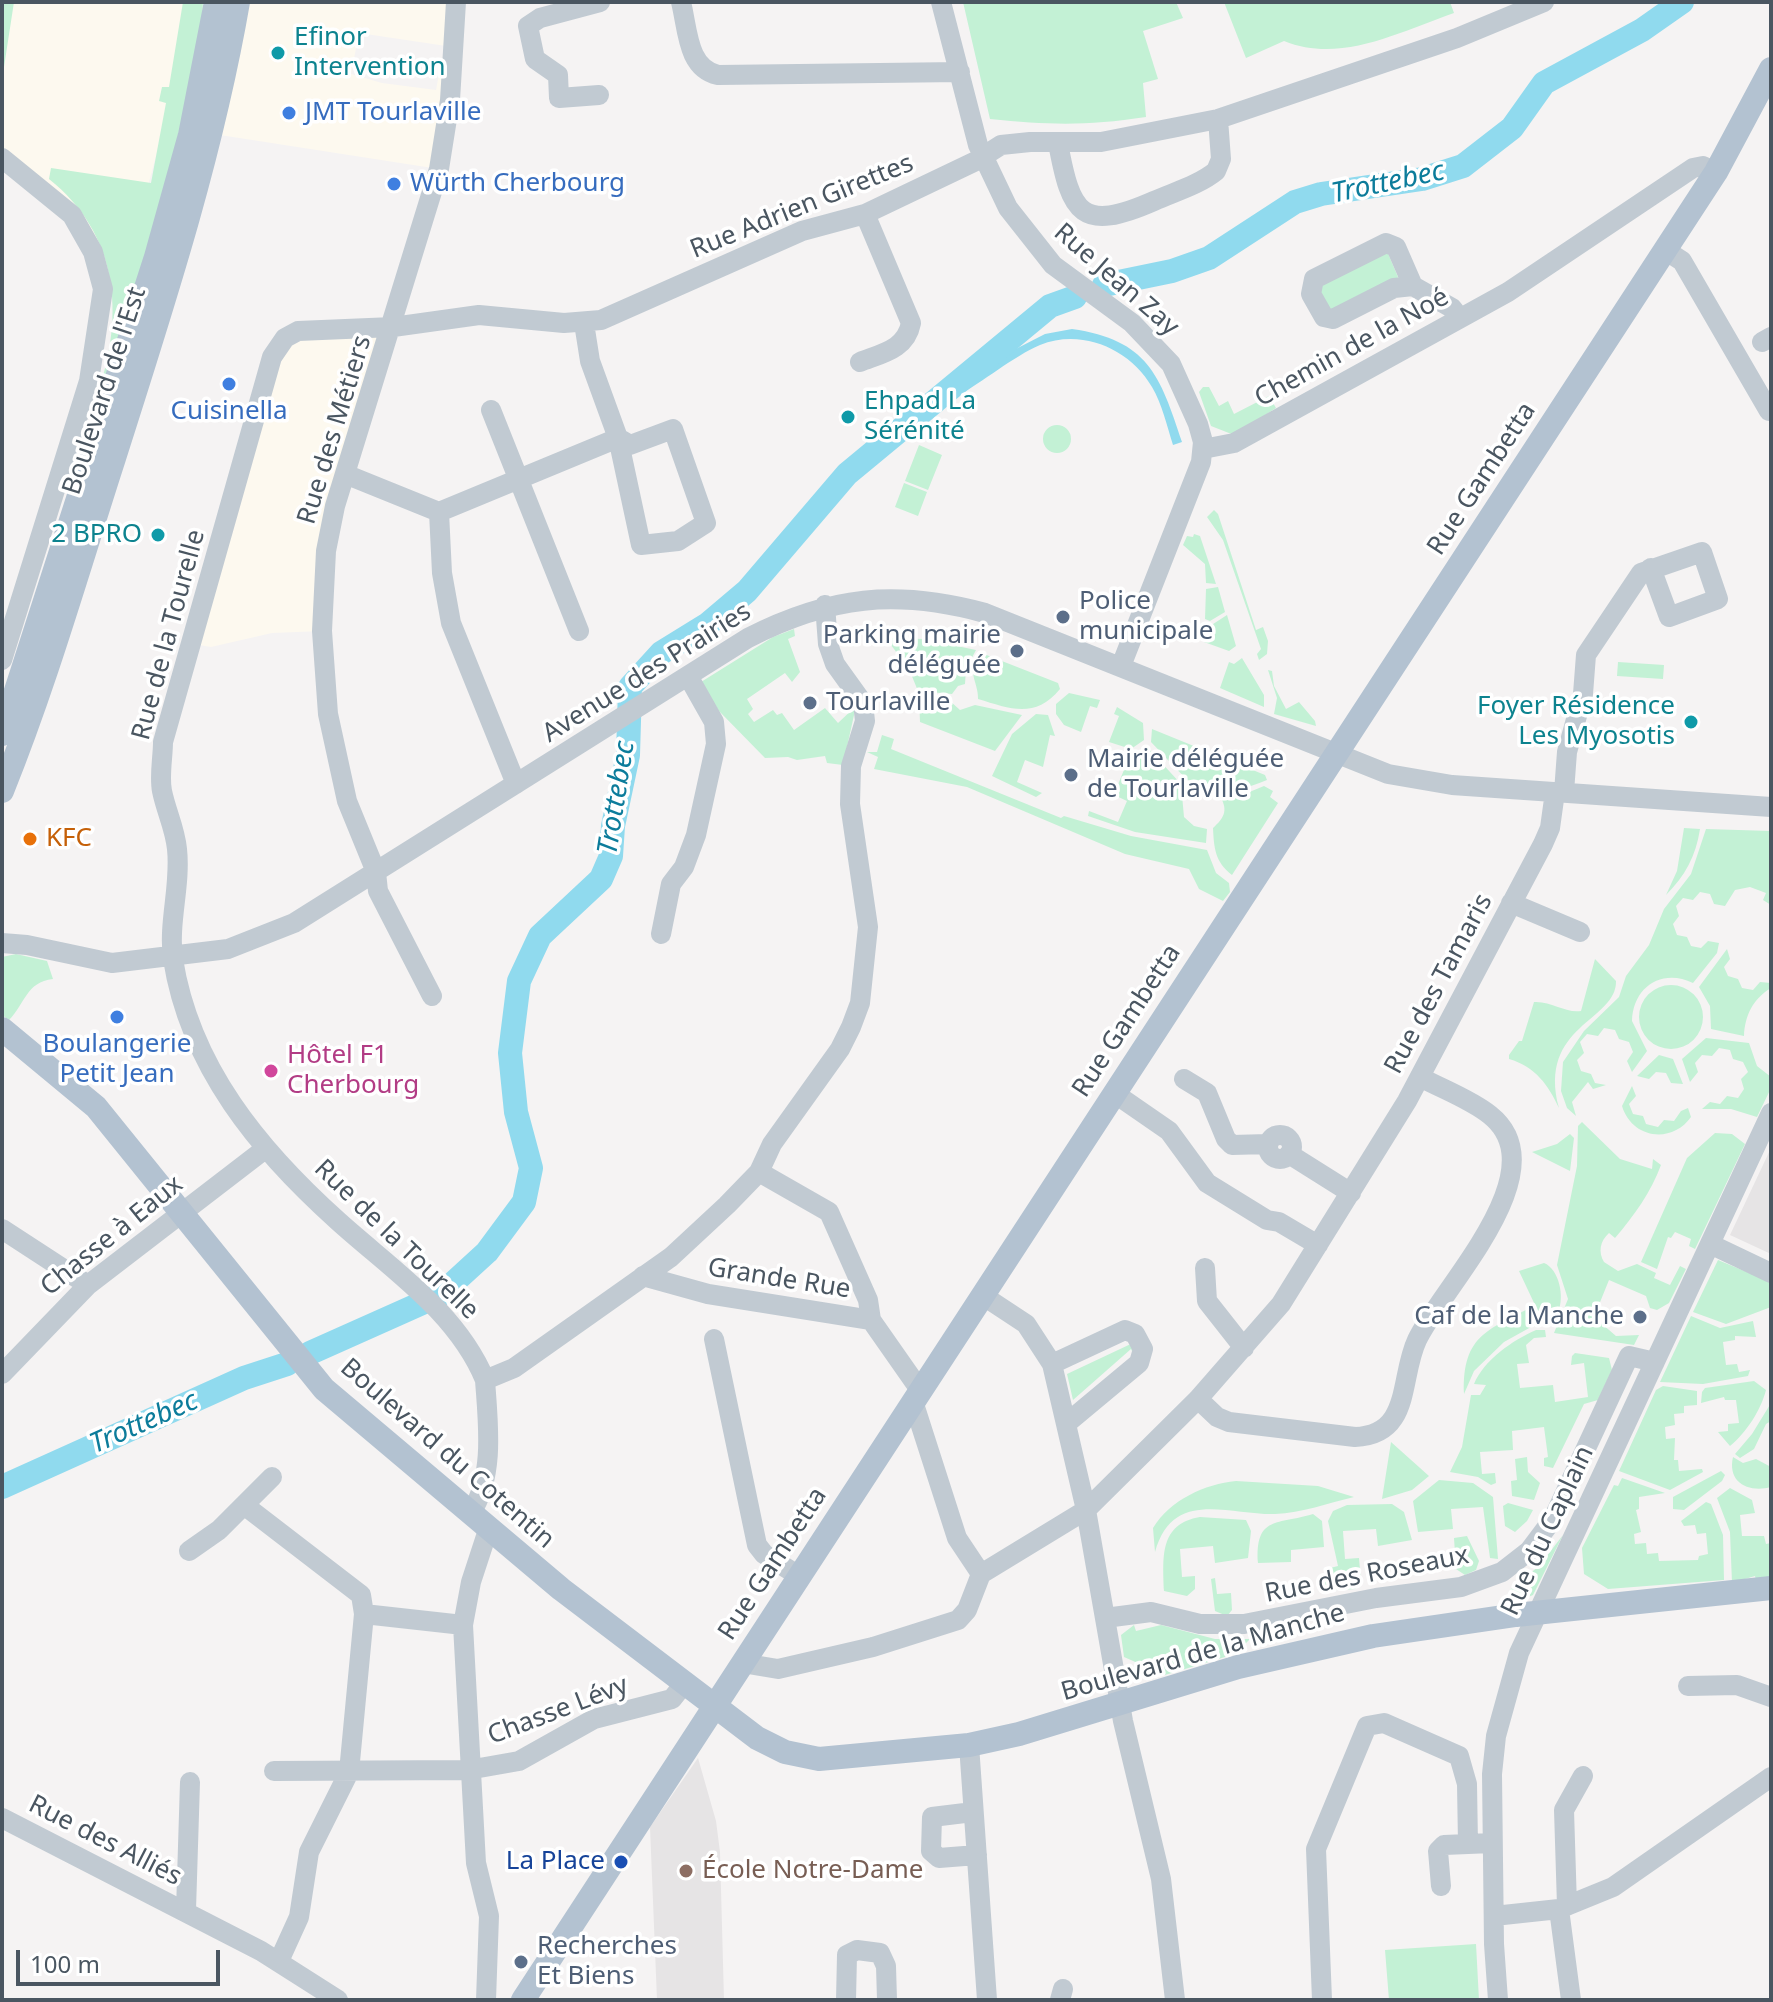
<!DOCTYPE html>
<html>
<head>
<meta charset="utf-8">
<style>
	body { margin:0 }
	#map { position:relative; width:1773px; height:2002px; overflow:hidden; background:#f5f3f3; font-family:"Noto Sans",sans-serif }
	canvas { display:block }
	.frame { position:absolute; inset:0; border:4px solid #4a5661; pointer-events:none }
	.scale { position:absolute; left:16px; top:1950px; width:204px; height:36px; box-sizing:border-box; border:4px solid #4a5661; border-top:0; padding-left:10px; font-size:24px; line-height:28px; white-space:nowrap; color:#4a5661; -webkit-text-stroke:6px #fff; paint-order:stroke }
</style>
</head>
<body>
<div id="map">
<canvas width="1773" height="2002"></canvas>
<div class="frame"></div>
<div class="scale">100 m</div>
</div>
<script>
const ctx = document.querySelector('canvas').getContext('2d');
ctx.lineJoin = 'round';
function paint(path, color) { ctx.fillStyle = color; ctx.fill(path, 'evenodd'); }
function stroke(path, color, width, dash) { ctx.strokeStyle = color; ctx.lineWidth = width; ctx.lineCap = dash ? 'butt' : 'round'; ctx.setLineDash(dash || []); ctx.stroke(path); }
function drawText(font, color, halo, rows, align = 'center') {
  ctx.font = font + ' "Noto Sans",sans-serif'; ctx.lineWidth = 7; ctx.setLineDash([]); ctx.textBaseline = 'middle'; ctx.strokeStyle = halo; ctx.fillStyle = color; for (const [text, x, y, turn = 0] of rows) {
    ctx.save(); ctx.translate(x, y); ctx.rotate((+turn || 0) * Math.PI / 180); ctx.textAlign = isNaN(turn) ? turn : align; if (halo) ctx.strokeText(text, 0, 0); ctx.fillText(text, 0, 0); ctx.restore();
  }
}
paint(new Path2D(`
	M2 2H190L165 122 128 261 93 252 72 215 2 158Z
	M247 2H455L453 47 359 33 351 74 382 83 436 90 439 74 451 76 439 169 220 135Z
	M393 327 335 506 322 631 272 633 211 647 193 644 285 338Z`), '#fdf9ef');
paint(new Path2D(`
	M1771 1148V1254L1730 1235Z
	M698 1758 716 1821 720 1852 724 2000H657L650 1827Z`), '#e6e4e5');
paint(new Path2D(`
	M2 2H14L2 80Z
	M183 2H203C202 37 193 70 185 105 164 203 133 298 102 393H98C125 313 118 234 49 179L51 168 151 183 166 103 159 101 162 87H169Z
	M963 2H1176L1183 18 1143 31 1158 79 1143 83 1146 117C1087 126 1049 125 990 119Z
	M1224 2H1450L1454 13C1399 32 1341 64 1284 41L1246 58Z
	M1387 251 1398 277 1396 281 1336 311 1322 305 1320 285Z
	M1203 387H1209L1219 406 1228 401 1234 414 1269 396 1276 408 1234 435 1211 426 1199 392Z
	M1043 439a14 14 0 1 1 28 0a14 14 0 1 1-28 0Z
	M919 445 942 455 928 490 905 481Z
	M904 483 927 492 918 516 895 507Z
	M1214 510 1218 514 1256 630 1263 627 1268 641 1267 654 1259 660 1257 654 1261 649 1223 540 1207 517Z
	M1194 534 1200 536 1216 584 1206 583 1205 564 1183 545 1187 536 1193 537Z
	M1218 587 1225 612 1210 621 1205 619 1206 589Z
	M1227 615 1236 646 1229 651 1204 642 1210 626Z
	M794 629 795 636 788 639 800 672 792 682 785 673 747 699 753 709 748 714 754 722 773 710 777 715 782 713 794 730 825 708 838 723 856 706 843 765 827 763 825 756 797 760 788 757 765 758 719 711 701 682 773 637Z
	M891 638 923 639 976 650 966 669 965 684 958 686 952 694 918 691 909 669 891 645Z
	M984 654 1058 683 1060 689C1035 719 1011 709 978 699 979 682 963 668 984 654Z
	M1242 658 1264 695V707L1220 688 1229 662 1234 664Z
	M1618 662 1664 665 1663 679 1617 676Z
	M1268 670 1272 671 1274 686 1286 709 1299 702 1315 721 1316 726 1274 714 1277 698Z
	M1069 693 1100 700 1097 708 1090 706 1081 732 1064 725 1056 714V704Z
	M919 697 950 701 960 710 975 705 1022 715 995 751 920 722Z
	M1117 707 1143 723 1144 740 1131 749 1109 742 1119 716 1114 714Z
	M1036 714 1048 715 1055 736 1050 735 1043 767 1025 760 1017 782 1042 793 1036 797 992 776 1012 734Z
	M1152 729 1265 775 1267 780C1199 807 1195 787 1151 742Z
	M882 735 894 739 891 749 1061 818 1064 816 1131 836 1207 850 1216 873 1229 883 1230 892 1223 901 1199 889 1189 869 1125 854 967 787 874 769 878 757 867 752H877Z
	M1148 748 1181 784 1184 817 1194 826 1207 829 1206 843 1135 832 1088 816 1089 811 1118 822 1127 801 1110 793 1113 786 1117 787 1126 765 1123 763C1131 755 1140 757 1148 748Z
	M1264 786 1273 791 1270 797 1278 803 1232 875C1215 862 1214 848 1213 828 1224 818 1228 811 1221 798L1247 793Z
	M1684 828 1700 829C1696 856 1685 876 1666 895L1677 871Z
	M1706 829 1771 831V905L1763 900 1766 893 1750 887 1735 890 1725 906 1714 904 1710 894 1700 892 1693 900 1683 898 1676 906 1679 916 1673 924 1677 935 1687 937 1691 946 1701 948 1708 941 1719 943 1717 953 1693 983C1662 968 1633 987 1632 1021L1647 1051 1632 1072 1627 1061 1633 1052 1629 1042 1619 1039 1615 1030 1604 1028 1598 1036 1587 1034 1580 1042 1584 1053 1577 1060 1581 1071 1591 1074 1595 1083 1606 1085 1593 1089 1588 1082 1572 1102 1576 1116 1567 1108 1561 1091 1563 1062 1584 1031 1619 997 1626 976 1649 945 1664 909 1691 874Z
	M1727 949 1730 959 1724 967 1728 976 1738 979 1742 988 1753 990 1760 982 1771 983V988C1753 999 1745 1015 1744 1036L1711 1029 1710 1006 1699 987Z
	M16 954 47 961 53 979C26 982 25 1004 9 1020L2 1015V957Z
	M1595 959 1616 981C1617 1021 1537 1025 1559 1108 1548 1085 1536 1067 1509 1059V1055L1519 1041H1522L1534 1002C1552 1001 1564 1013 1581 1011Z
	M1639 1017a32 32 0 1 1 64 0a32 32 0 1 1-64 0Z
	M1706 1038 1749 1043 1757 1066 1771 1077V1088L1757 1117 1731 1109H1702L1710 1102 1720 1104 1727 1096 1738 1098 1744 1089 1741 1079 1748 1072 1743 1062 1733 1059 1730 1050 1719 1048 1712 1056 1702 1055 1695 1063 1698 1072 1690 1082 1682 1059Z
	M1659 1055 1673 1059 1683 1084 1671 1083 1666 1073 1656 1072 1649 1079 1637 1076Z
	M1632 1086 1636 1096 1629 1104 1633 1114 1643 1116 1646 1124 1658 1127 1664 1120 1674 1121 1681 1111 1688 1108 1691 1117C1672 1144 1632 1139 1622 1106Z
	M1582 1122 1620 1159 1652 1169 1653 1159 1661 1165C1651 1192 1634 1216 1615 1238L1609 1233C1600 1241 1598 1252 1604 1262L1618 1271 1637 1264 1656 1273 1654 1278 1670 1285 1680 1266 1686 1269 1669 1303 1657 1310 1650 1308 1646 1296 1609 1280 1594 1317 1616 1336 1639 1335 1634 1345 1554 1333 1568 1299 1557 1265 1577 1166 1578 1126Z
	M1715 1133 1732 1134 1745 1144 1695 1249 1689 1246 1691 1239 1675 1232 1671 1238 1668 1237 1657 1269 1641 1262 1687 1158Z
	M1570 1134 1574 1138 1570 1171 1532 1152 1557 1144Z
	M1718 1260 1771 1282V1307L1726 1324 1693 1312Z
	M1544 1263C1559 1269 1565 1297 1558 1312L1504 1342 1474 1371 1464 1394C1462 1333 1490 1330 1535 1305L1519 1271Z
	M1691 1316 1720 1328 1753 1321 1756 1337 1735 1336V1340L1723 1342 1726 1365 1737 1364 1739 1372 1750 1370 1748 1376 1703 1384 1660 1382Z
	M1536 1330H1545L1546 1337 1534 1338 1526 1345 1529 1363 1517 1364 1520 1388 1553 1385 1555 1402 1588 1397 1584 1363 1571 1365 1572 1356 1575 1353 1609 1358 1612 1370 1598 1400 1584 1404 1553 1468 1544 1466V1458L1548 1457 1544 1427 1512 1431 1513 1450 1480 1452 1482 1474 1495 1473 1496 1483 1491 1485 1478 1477 1450 1472 1462 1447 1471 1395H1480L1486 1385 1474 1384C1484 1360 1513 1340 1536 1330Z
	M1135 1342V1357L1131 1349 1073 1400 1067 1374Z
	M1754 1381 1766 1390C1761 1410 1746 1433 1730 1446L1718 1432 1728 1431V1424L1739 1423 1736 1400H1725L1724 1397 1701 1403 1702 1392 1705 1388Z
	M1663 1386 1697 1391V1405L1684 1406V1413L1674 1414 1675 1425 1665 1427 1666 1439 1675 1438 1674 1460H1678L1679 1471 1702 1469 1703 1472 1670 1490 1619 1471 1656 1390Z
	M1771 1403V1421L1766 1424 1754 1449 1740 1458 1735 1454 1752 1434Z
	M1391 1442 1429 1476 1412 1490 1382 1499Z
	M1527 1457 1528 1472 1540 1483 1534 1500 1512 1496 1511 1481 1517 1480 1515 1459Z
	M1733 1457 1743 1463 1756 1459 1771 1467V1487C1749 1493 1727 1483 1733 1457Z
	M1721 1471 1725 1475 1722 1481 1684 1510 1673 1509V1497Z
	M1622 1478 1665 1493 1639 1497V1509L1636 1510 1641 1532 1634 1534 1635 1544 1646 1543 1647 1554 1658 1553 1659 1561 1698 1560 1699 1556 1708 1554 1706 1533 1697 1534 1695 1525 1684 1526 1681 1521 1706 1502 1711 1504 1723 1535 1724 1580 1608 1589 1584 1574 1582 1548 1614 1485 1618 1486Z
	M1439 1480 1473 1483 1493 1497 1498 1559 1490 1558 1483 1507 1451 1509 1453 1529 1418 1532 1413 1501Z
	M1236 1481 1318 1486 1354 1497C1328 1503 1302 1513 1275 1514 1228 1515 1173 1488 1155 1552L1153 1528C1170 1500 1205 1484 1236 1481Z
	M1730 1488 1752 1500 1755 1513 1740 1515 1742 1536H1764L1766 1544 1771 1543V1579L1756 1580 1755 1576 1732 1583 1730 1532 1717 1498Z
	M1508 1503 1533 1510 1527 1521 1515 1532 1505 1526 1503 1506Z
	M1392 1504 1404 1512 1412 1540 1378 1546 1376 1529 1343 1531 1345 1559 1359 1558 1361 1582 1355 1589 1321 1591 1317 1580 1327 1579 1326 1569 1338 1566 1328 1521 1333 1511 1347 1505Z
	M1313 1514 1322 1521 1324 1547 1291 1550V1562L1258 1563C1255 1515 1278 1525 1313 1514Z
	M1200 1517 1246 1520 1251 1531 1248 1558 1215 1563 1213 1546 1180 1549 1182 1577 1195 1576V1589L1187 1596 1164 1591C1163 1557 1159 1524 1200 1517Z
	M1563 1535 1533 1595 1521 1600 1509 1598 1510 1590 1539 1566Z
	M1467 1536 1479 1561 1476 1570 1465 1575 1456 1569 1454 1538Z
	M1215 1578 1217 1594 1231 1593 1232 1610 1227 1616 1215 1611 1211 1579Z
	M1134 1625 1136 1631 1161 1625 1215 1639H1250L1235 1654 1165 1675 1124 1657 1121 1635Z
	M1476 1944 1479 2000H1389L1385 1950Z`), '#c3f1d5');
paint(new Path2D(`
	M1072 329C1148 340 1160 375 1182 442L1173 445C1167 426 1162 404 1152 387 1130 349 1082 328 1040 345 1014 356 983 382 956 397L948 388 996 348 1004 355 1045 334Z`), '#90daee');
stroke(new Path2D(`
	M1104 285 1172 271 1209 258 1295 202 1321 194 1422 179 1463 166 1512 128 1544 83 1642 30 1682 2
	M310 1353 440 1295 487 1252 524 1202 531 1168 516 1112 510 1053 519 981 540 936 601 879 611 856 613 826 628 755 630 687 661 653 708 624 747 591 847 474 1050 306 1075 297
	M2 1487 244 1378 287 1364`), '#90daee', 24);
stroke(new Path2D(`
	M681 2C688 30 687 68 718 75L960 72
	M941 2 978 145 1008 208 1053 265 1132 323 1171 364 1198 424 1203 442 1201 462 1121 666
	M599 95 559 98 558 75 535 59 528 26 540 18 600 2
	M1058 143C1071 214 1081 233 1154 201 1174 192 1199 185 1216 171L1221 159 1218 119
	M2 158 72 215 93 252 103 289 89 381 2 660
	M1386 243 1396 247 1413 286 1394 288 1333 319 1324 317 1311 294 1314 279Z
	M1665 250 1682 261 1769 411 1771 410
	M1413 286 1452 308 1460 318
	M1762 342 1771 337
	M860 362C883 353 906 349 911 323L865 214
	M491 410 579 631
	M673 429 706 523 678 541 641 545 618 438 630 445Z
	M1203 449 1234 443 1508 292 1693 168 1703 166 1716 172
	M345 474 439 512 618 438 590 361 584 323
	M439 512 442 573 451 623 516 784
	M1564 792 1567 752 1583 694 1586 655 1641 573 1702 552 1718 599 1669 617 1651 568
	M1511 903 1580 932
	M661 934 671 884 684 867 696 835 716 744 714 722 688 676
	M2 943 27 945 112 963 228 949 294 923 748 638C830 596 896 589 985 613L1388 774 1452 785 1771 807
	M432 996 378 891 376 872 347 801 328 714 322 631 326 551 335 506 439 169 450 100 456 2
	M1184 1079 1207 1093 1226 1139 1232 1145 1268 1144
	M1114 1093 1169 1131 1207 1183 1267 1220 1279 1222 1318 1245
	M1268 1147a12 12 0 1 1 24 0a12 12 0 1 1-24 0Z
	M1289 1154 1351 1193
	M759 1172 829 1212 868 1300 871 1320
	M2 1229 88 1285
	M1710 1244 1771 1273
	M1205 1268 1207 1301 1244 1348
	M643 1276 708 1294 871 1320 920 1390
	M982 1295 1026 1324 1052 1364 1086 1510 1123 1721 1161 1879 1175 2000
	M714 1339 757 1545 764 1554 799 1576
	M1052 1364 1125 1330 1135 1334 1143 1349 1139 1363 1067 1423
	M2 1374 88 1285 265 1149
	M485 1380C457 1312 391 1269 338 1221 259 1150 190 1067 173 959 168 922 181 886 177 849 175 828 166 811 162 791 159 776 163 757 163 742L272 357 285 338 298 331 393 327 479 315 564 323 601 320 802 231 865 214 976 161 1001 145 1030 142H1101L1218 119 1457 38 1544 2
	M1198 1399 1217 1417 1229 1422 1355 1437C1412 1435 1399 1378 1417 1340 1441 1288 1560 1171 1490 1115 1470 1099 1442 1089 1420 1077
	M913 1401 957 1538 981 1574
	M244 1505 272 1477
	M471 1513C495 1475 488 1423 485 1380L514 1368 671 1257 727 1205 759 1172 772 1144 840 1049 851 1027 860 1003 868 927 850 804 851 766 865 721 863 703 835 664 828 644 825 605
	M189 1551 219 1530 244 1505 361 1595 364 1614 463 1625
	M1105 1618 1151 1612 1200 1624H1244L1376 1598 1461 1587 1502 1572 1529 1551 1553 1519 1629 1356 1655 1362
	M742 1663 778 1669 873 1647 958 1620 967 1610 981 1574 1086 1510 1198 1399 1281 1304 1407 1101 1543 844 1550 828 1555 792
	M1688 1686 1737 1685 1771 1697
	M969 1745 987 2000
	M274 1771 468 1770 519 1761 594 1719 672 1699 683 1685
	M973 1812 932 1817 931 1851 939 1858 977 1855
	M2 1818 261 1951 338 2000
	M1441 1886 1438 1851 1444 1845 1468 1844
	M1567 1906 1564 1810 1583 1776
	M1559 1909 1571 2000
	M186 1910 190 1782
	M1494 1916 1559 1909 1613 1887 1771 1777
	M279 1961 299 1917 309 1852 349 1772 364 1614
	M486 2000 489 1916 476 1863 463 1625 471 1582 489 1527
	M846 2000 847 1955 857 1950 880 1953 886 1966 887 2000
	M1060 2000 1063 1989
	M1322 2000 1316 1849 1367 1726 1384 1723 1459 1756 1467 1784 1468 1844 1492 1843
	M1498 2000 1494 1944 1492 1774 1496 1736 1519 1653 1771 1113`), '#c1cad2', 20);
stroke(new Path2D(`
	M2 734 156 257 190 135 216 2
	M2 791C46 682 78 569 114 458 162 307 211 158 238 2
	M2 1029 96 1107 324 1389 561 1589 757 1738 785 1752 819 1759 969 1745 1019 1734 1238 1667 1373 1636 1516 1615 1771 1588
	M523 2000 1716 172 1771 69`), '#b3c2d1', 24);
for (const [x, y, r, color] of [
	[278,53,8,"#0f9aa8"],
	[289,113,8,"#3f7fe0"],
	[394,184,8,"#3f7fe0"],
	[229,384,8,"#3f7fe0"],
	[848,417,8,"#0f9aa8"],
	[158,535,8,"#0f9aa8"],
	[1063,617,8,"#5c6f8a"],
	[1017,651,8,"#5c6f8a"],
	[810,703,8,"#5c6f8a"],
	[1691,722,8,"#0f9aa8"],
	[1071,775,8,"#5c6f8a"],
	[30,839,8,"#e8710a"],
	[117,1017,8,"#3f7fe0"],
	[271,1071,8,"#d1479c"],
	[1640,1317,8,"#5c6f8a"],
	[621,1862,8,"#1a4fb4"],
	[686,1871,8,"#8d6e63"],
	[521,1962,8,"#5c6f8a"]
]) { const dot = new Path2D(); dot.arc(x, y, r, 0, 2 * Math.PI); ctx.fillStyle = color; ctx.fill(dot); stroke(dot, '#fff', 3); }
drawText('26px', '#0d838f', '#fff', [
	["Efinor",294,38],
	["Intervention",294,68],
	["Ehpad La",864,402],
	["Sérénité",864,432],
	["2 BPRO",142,535,"right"],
	["Foyer Résidence",1675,707,"right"],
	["Les Myosotis",1675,737,"right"]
], 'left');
drawText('26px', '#366cbe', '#fff', [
	["JMT Tourlaville",305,113],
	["Würth Cherbourg",410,184],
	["Cuisinella",229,412,"center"],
	["Boulangerie",117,1045,"center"],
	["Petit Jean",117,1075,"center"]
], 'left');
drawText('26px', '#4a5661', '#fff', [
	["Rue Adrien Girettes",802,207,-22],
	["Rue Jean Zay",1116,280,41],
	["Chemin de la Noé",1352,348,-29],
	["Boulevard de l'Est",105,391,-72],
	["Rue des Métiers",335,430,-73],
	["Rue Gambetta",1482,479,-57],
	["Rue de la Tourelle",169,635,-75],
	["Avenue des Prairies",647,673,-32],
	["Rue des Tamaris",1439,984,-62],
	["Rue Gambetta",1127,1021,-57],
	["Chasse à Eaux",112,1236,-39],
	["Rue de la Tourelle",396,1240,44],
	["Grande Rue",779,1279,9],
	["Boulevard du Cotentin",447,1454,41],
	["Rue du Caplain",1548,1531,-65],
	["Rue Gambetta",773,1564,-57],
	["Rue des Roseaux",1367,1575,-11],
	["Boulevard de la Manche",1203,1653,-16],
	["Chasse Lévy",558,1711,-21],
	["Rue des Alliés",105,1841,27]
]);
drawText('26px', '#4e5e75', '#fff', [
	["Police",1079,602],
	["municipale",1079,632],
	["Parking mairie",1001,636,"right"],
	["déléguée",1001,666,"right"],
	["Tourlaville",826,703],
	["Mairie déléguée",1087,760],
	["de Tourlaville",1087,790],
	["Caf de la Manche",1624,1317,"right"],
	["Recherches",537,1947],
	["Et Biens",537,1977]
], 'left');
drawText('26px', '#c56008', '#fff', [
	["KFC",46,839]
], 'left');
drawText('26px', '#b23c85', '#fff', [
	["Hôtel F1",287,1056],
	["Cherbourg",287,1086]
], 'left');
drawText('26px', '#164399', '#fff', [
	["La Place",605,1862]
], 'right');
drawText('26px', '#785e54', '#fff', [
	["École Notre-Dame",702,1871]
], 'left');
drawText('italic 28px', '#0c7c9b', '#fff', [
	["Trottebec",1388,183,-12],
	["Trottebec",617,798,-81],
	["Trottebec",144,1423,-24]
]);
</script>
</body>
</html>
